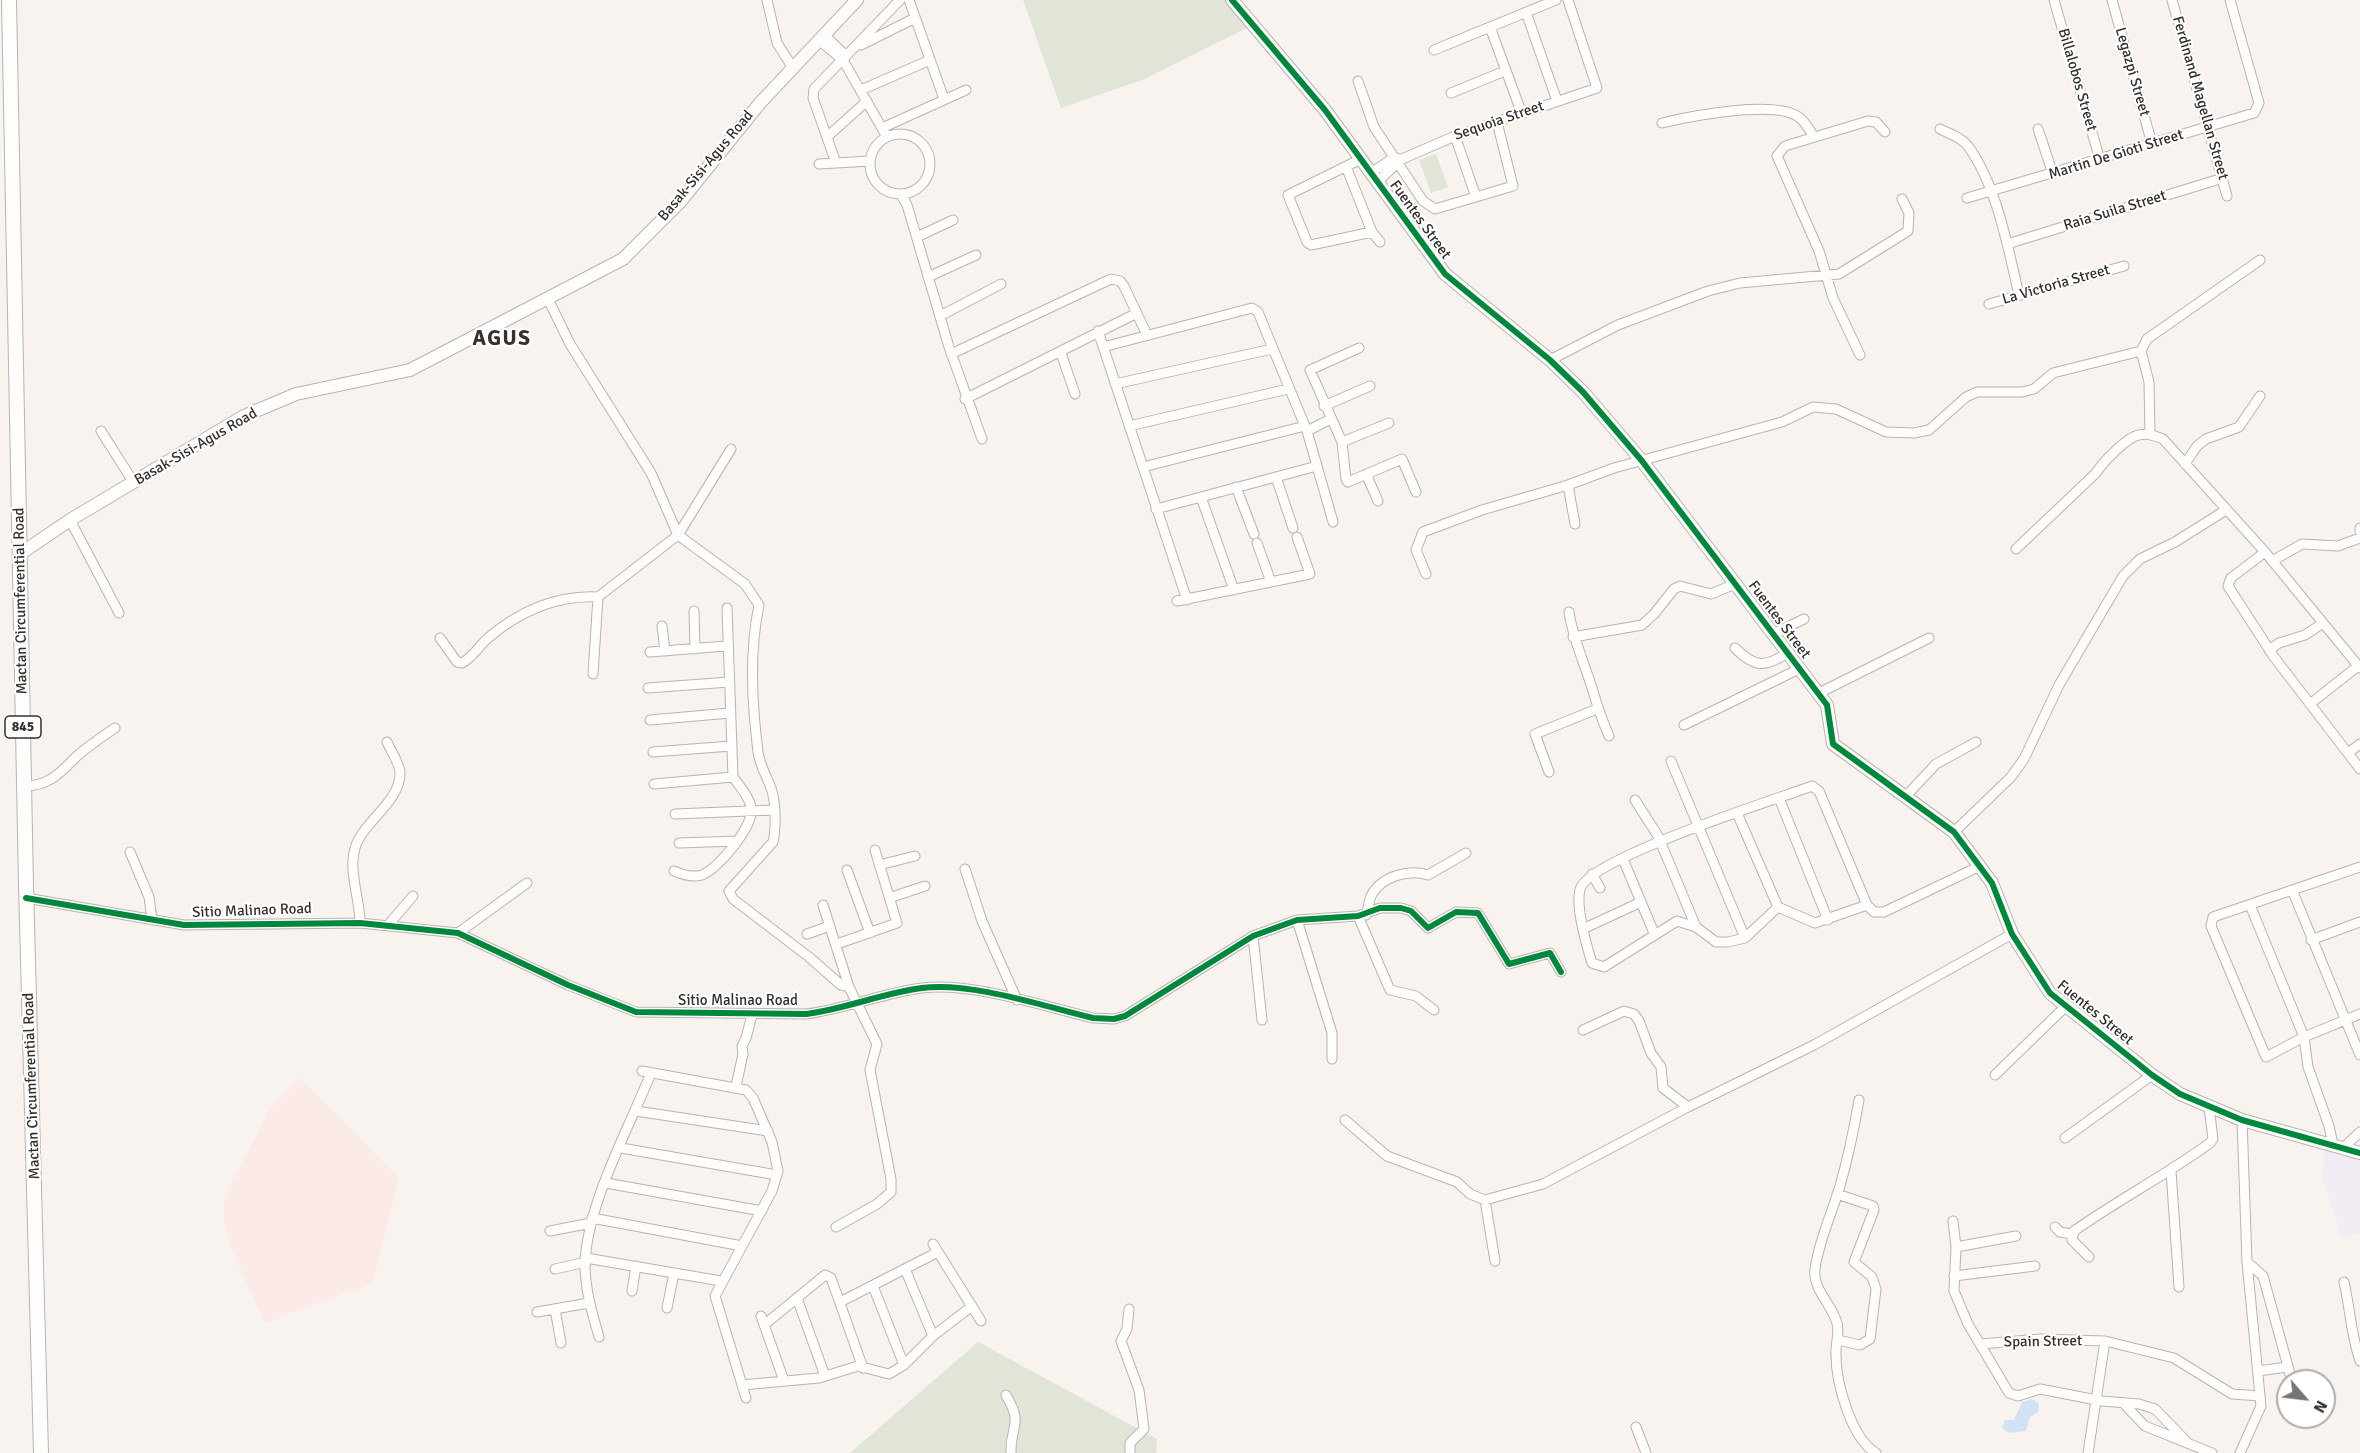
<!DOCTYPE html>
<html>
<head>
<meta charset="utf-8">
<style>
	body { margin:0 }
	#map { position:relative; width:2360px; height:1453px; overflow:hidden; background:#f8f3ee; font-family:Signika,sans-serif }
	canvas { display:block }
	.north { position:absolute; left:2276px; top:1369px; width:60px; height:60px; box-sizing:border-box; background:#fff; border:2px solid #adacab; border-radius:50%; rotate:118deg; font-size:16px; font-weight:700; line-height:24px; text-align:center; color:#33302d }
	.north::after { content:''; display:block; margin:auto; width:21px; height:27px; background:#787471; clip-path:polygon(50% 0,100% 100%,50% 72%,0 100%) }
</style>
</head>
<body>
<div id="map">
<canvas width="2360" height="1453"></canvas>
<div class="north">N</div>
</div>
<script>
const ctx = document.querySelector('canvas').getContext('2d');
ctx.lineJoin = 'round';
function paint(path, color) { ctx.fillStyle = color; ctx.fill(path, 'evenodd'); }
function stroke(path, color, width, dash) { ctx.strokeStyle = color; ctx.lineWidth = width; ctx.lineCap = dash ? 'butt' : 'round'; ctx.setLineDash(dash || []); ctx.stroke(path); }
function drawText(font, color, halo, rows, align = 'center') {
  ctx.font = font + ' Signika,sans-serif'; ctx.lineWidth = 4.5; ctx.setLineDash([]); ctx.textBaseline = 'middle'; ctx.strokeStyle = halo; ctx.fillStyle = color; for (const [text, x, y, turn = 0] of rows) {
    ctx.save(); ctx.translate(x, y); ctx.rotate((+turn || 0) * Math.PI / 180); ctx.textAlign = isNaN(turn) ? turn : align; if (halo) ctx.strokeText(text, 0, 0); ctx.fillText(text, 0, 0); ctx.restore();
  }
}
paint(new Path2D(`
	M2325 1149 2360 1159V1233L2342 1239 2322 1177Z`), '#f4ecf5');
paint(new Path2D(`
	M301 1078 399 1177 373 1283 265 1323 233 1253 224 1222V1197L270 1109Z`), '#fbeae8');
paint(new Path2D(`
	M1023 0H1228L1251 26 1142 80 1061 108Z
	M1436 154 1448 187 1431 193 1419 160Z
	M978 1342 1157 1439 1156 1453H850Z`), '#e0e5d7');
paint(new Path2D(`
	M2031 1399 2039 1403 2038 1412 2030 1417 2026 1431 2009 1433 2002 1428 2005 1420H2014L2022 1402Z`), '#d2e2f4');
const street = new Path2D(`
	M767 0 777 43 793 68
	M909 0 944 99
	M2054 0 2100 160
	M2112 0 2152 144
	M2172 0 2227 196
	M1526 12 1557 101
	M1490 27 1522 114
	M824 35 842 52 843 60 887 137
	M819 40 843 60
	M861 45 915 18
	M1434 50 1556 0
	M1358 81 1374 127 1423 201 1435 209 1513 186 1497 122
	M861 90 930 60
	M1451 93 1505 71
	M1662 123C1691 116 1778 99 1800 118 1806 123 1810 131 1814 137
	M882 128 966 90
	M1940 129C1950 134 1961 137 1968 146 1997 186 2008 248 2019 295
	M2038 129 2053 174
	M870 164a30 30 0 1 1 60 0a30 30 0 1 1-60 0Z
	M1455 136 1476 197
	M827 137 867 101
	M1361 159 1288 195 1307 242 1311 245 1372 232
	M836 163 813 98 814 89 900 0
	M819 164 870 161
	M1347 169 1372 232 1380 242
	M1371 173 1393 158H1397
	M1377 182 1402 159 1455 136 1597 88 1568 0
	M901 194 907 205 949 347 982 439
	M1967 198 2254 113 2259 103 2230 0
	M917 237 953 220
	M2007 244 2223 178
	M928 277 976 255
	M548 299 570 344 651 473 678 535 745 584 759 605C749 654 752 703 758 752 760 767 768 778 772 791 776 805 776 829 773 842L729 891 733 899 809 957 841 985 849 987
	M1989 304 2124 266
	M940 316 1001 284
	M1098 331 1187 600
	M1103 347 1252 308 1258 312 1307 431 1333 522
	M1359 348 1310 370 1342 442 1346 479 1348 482 1402 459 1416 492
	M1061 353 1075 394
	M951 354 1111 279 1120 281 1124 286 1147 335
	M1860 355 1833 298 1819 251 1777 156 1785 146 1868 121 1876 122 1885 132
	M1550 360 1618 325 1708 291 1740 283 1839 274 1908 231 1909 213 1902 199
	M1115 384 1272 349
	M965 399 1137 313
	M1324 406 1370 386
	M1129 426 1288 389
	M101 431 134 483
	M1307 431 1331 419
	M2150 434 2149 382 2141 351 2147 339 2260 260
	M1342 442 1389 423
	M2185 464 2197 446 2206 439 2239 427 2260 396
	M1143 467 1305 426
	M1366 474 1378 501
	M1276 477 1293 528
	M1568 485 1575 524
	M1236 487 1254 534
	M1201 497 1234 590
	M1156 509 1317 466
	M70 520 119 613
	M2360 528V531
	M1257 543 1271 582
	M2016 549 2096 473C2103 462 2127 437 2139 435 2148 433 2155 436 2163 439L2265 552 2360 668
	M2265 552 2231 578 2228 586 2274 657 2360 769
	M2272 561 2302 544 2338 546 2360 538
	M1426 574 1416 550 1423 532 1482 510 1568 485 1614 468 1782 422 1813 407 1836 409 1886 432 1914 433 1929 430 1966 397 1977 392H2022L2034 389 2053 373 2141 351
	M1177 601 1310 574 1297 537
	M694 611 695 649
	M1569 612C1573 639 1584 662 1592 688 1597 705 1602 720 1609 736
	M662 626 665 651
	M1775 633 1804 619
	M1573 637 1642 625 1654 614 1674 589 1680 586 1711 594 1737 583
	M440 638 457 662 462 663C472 658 479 646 488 638 520 611 557 595 598 597L678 535 731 449
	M1735 648C1755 668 1765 668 1789 652
	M2269 650 2279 643 2305 635 2323 623
	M650 652 726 646
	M593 674 598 597
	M648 688 729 682
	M1819 693 1929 638
	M2310 704 2358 666
	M650 720 730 713
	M1684 725 1801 668
	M653 752 731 746
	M2348 753 2360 744
	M1671 761 1745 938
	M1549 772 1535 734 1597 709
	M654 784 733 777
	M24 786C49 786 60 773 76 757 88 746 102 737 115 728
	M1906 796 1936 764 1976 742
	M1779 798 1828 920
	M1635 800 1658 836 1696 927
	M1737 813 1778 907
	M675 814 773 810
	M1954 832 2011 777 2024 759 2059 685 2123 576 2140 559 2175 542 2226 510
	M679 843 737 841
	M130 852 149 897 152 920
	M1623 859 1654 933
	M879 865 915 856
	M2360 867 2213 917 2211 926 2266 1057 2304 1037 2360 1014
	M965 869 982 921 1017 1000
	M847 870 870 933
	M674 871C683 875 692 878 702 875 718 869 754 826 751 809 750 797 740 787 733 777L727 608
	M1592 874 1600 888
	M2293 892 2360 1055
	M892 897 925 886
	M26 898 184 925 360 923 458 933 568 985 636 1012 806 1014C846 1009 882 993 922 988 973 982 1042 1006 1093 1018L1114 1019 1125 1016 1253 936 1297 920 1358 916 1380 908H1401L1411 911 1428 928 1456 912 1478 913 1509 964 1550 953 1561 972
	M823 905 849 987 877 1044 870 1070 891 1179V1192L877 1204 836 1227
	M1867 905 1815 923 1778 907 1745 938 1728 942H1716L1696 927 1677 921 1604 967 1592 963C1587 947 1574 902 1581 887 1595 857 1774 800 1812 786L1819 791 1867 905 1874 912H1884L1980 866
	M2250 905 2304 1037 2308 1067 2329 1126 2333 1145
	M1366 915C1368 909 1369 901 1371 896 1381 876 1409 869 1428 875L1466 853
	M1358 916 1390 990 1416 996 1434 1010
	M1297 920 1332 1033V1059
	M360 923C360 899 348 871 355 848 363 821 400 803 400 773 400 764 391 751 387 742
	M389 924 413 896
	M1585 928 1641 902
	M458 933 527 883
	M807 934 830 926
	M1253 936 1262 1020
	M2311 940 2360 922
	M837 944 897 923 875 850
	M1583 1030 1624 1011 1634 1014 1639 1021 1651 1053 1661 1067 1663 1088 1688 1107
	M642 1071 746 1090 753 1098 772 1142 778 1171 772 1191 715 1296 746 1398
	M1995 1075 2066 1006
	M736 1086 743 1054 742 1046 746 1038 752 1015
	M1859 1100C1854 1129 1848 1158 1840 1186 1832 1213 1819 1240 1815 1269 1812 1289 1832 1304 1837 1323 1840 1334 1835 1343 1836 1355 1836 1383 1851 1438 1876 1453
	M636 1111 768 1131
	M1345 1120 1387 1156 1457 1182 1470 1194 1485 1200 1543 1184 1686 1108 1814 1045 2012 934
	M2065 1138 2152 1075
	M2344 1147 2360 1132
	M621 1148 777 1175
	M2171 1171 2179 1287
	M606 1183 762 1211
	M1837 1194 1873 1206 1874 1210 1854 1262 1872 1277 1876 1289 1870 1339 1860 1345 1838 1340
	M1485 1200 1495 1261
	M592 1218 742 1246
	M1953 1221 1956 1247 1954 1291 1968 1324 2009 1393 2018 1396 2040 1389 2102 1401 2139 1404 2155 1409 2187 1442
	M2055 1227 2060 1232 2072 1234
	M550 1231 591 1223
	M933 1244 981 1321
	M1956 1247 2016 1236
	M2089 1257 2072 1240 2074 1231C2118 1200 2166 1175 2210 1143L2213 1139 2209 1107
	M586 1258 721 1281
	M2247 1262 2263 1276 2292 1381
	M555 1269 586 1262
	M905 1269 933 1336
	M1954 1276 2035 1266
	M2344 1282C2350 1308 2351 1335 2360 1361
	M873 1286 904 1365
	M632 1291 636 1266
	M797 1298 825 1376
	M840 1302 938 1252
	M667 1308 674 1273
	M555 1309 561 1343
	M1129 1309 1127 1329 1121 1341 1139 1390 1144 1429 1130 1443V1453
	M537 1312 589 1303
	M761 1316 784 1381
	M764 1325 825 1275 831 1278 863 1368
	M599 1337C592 1313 585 1289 585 1264 587 1204 628 1130 651 1073
	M1980 1344 2041 1339 2105 1341 2174 1358 2232 1394 2260 1396
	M2258 1371 2287 1367
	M742 1385 819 1378 858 1366 889 1374 904 1365 933 1336 972 1306
	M1006 1395C1024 1426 1010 1424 1011 1453
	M2123 1403 2145 1426 2212 1453
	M1636 1427 1646 1453
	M2088 1453 2105 1341
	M2240 1453 2261 1406 2247 1262 2242 1120`);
const secondary = new Path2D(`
	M1232 0 1325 110 1445 274 1550 360 1583 392 1642 461 1827 705 1833 744 1954 832 1992 883 2012 934 2050 993 2152 1075 2180 1094 2242 1120 2360 1153
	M20 554 70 520 244 416 296 394 410 370 623 259 680 202 760 103 857 0`);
const primary = new Path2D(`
	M9 0 26 885 41 1453`);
stroke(street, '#b8b4b1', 11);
stroke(secondary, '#b8b4b1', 14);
stroke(primary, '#b8b4b1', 16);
stroke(street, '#fefdfc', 9);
stroke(secondary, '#fefdfc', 12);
stroke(primary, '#fefdfc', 14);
stroke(new Path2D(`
	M1232 0 1325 110 1445 274 1550 360 1583 392 1642 461 1827 705 1833 744 1954 832 1992 883 2012 934 2050 993 2152 1075 2180 1094 2242 1120 2360 1153
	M26 898 184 925 360 923 458 933 568 985 636 1012 806 1014C846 1009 882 993 922 988 973 982 1042 1006 1093 1018L1114 1019 1125 1016 1253 936 1297 920 1358 916 1380 908H1401L1411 911 1428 928 1456 912 1478 913 1509 964 1550 953 1561 972`), '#00873e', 6);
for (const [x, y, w] of [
	[23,727,36]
]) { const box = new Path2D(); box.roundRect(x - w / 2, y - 11, w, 22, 4.5); ctx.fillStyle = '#fff'; ctx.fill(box); stroke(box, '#33302d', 1.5); }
drawText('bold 14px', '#33302d', null, [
	["845",23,727]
]);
drawText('15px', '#33302d', '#fff', [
	["Legazpi Street",2132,72,74],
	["Billalobos Street",2077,80,74],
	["Ferdinand Magellan Street",2200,98,74],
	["Sequoia Street",1499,121,-19],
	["Martin De Gioti Street",2116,155,-17],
	["Basak-Sisi-Agus Road",706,166,-50],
	["Raia Suila Street",2115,211,-17],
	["Fuentes Street",1420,220,54],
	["La Victoria Street",2056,285,-16],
	["Basak-Sisi-Agus Road",196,447,-30],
	["Mactan Circumferential Road",21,601,-91],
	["Fuentes Street",1779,620,53],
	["Sitio Malinao Road",252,911,-2],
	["Sitio Malinao Road",738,1001],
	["Fuentes Street",2095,1013,39],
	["Mactan Circumferential Road",32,1086,-92],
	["Spain Street",2043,1342,-1]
]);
ctx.letterSpacing = '1.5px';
drawText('bold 21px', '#33302d', '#fff', [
	["AGUS",502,339]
]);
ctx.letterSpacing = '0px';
</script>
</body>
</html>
